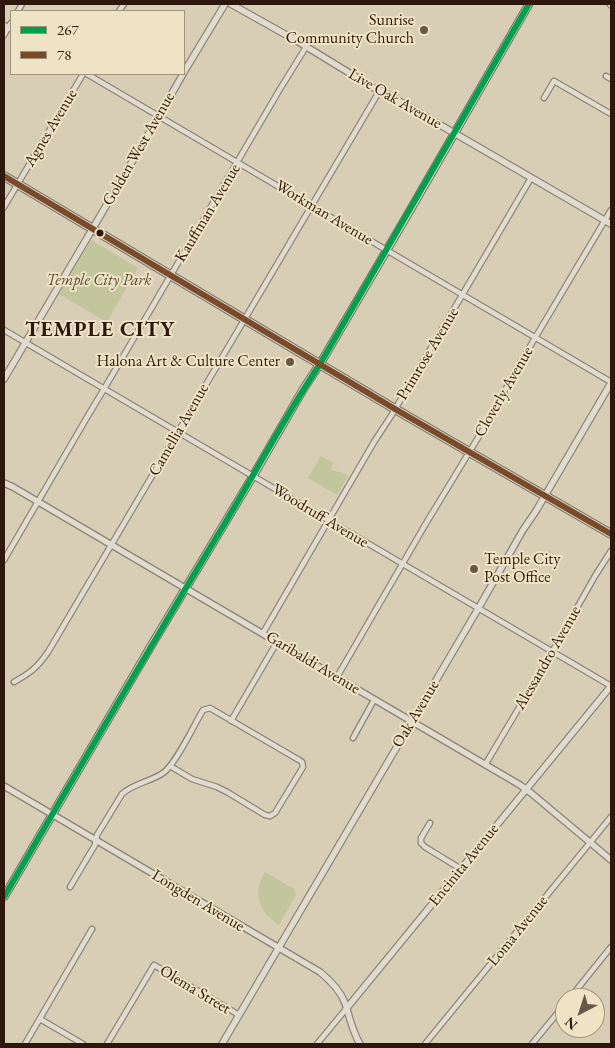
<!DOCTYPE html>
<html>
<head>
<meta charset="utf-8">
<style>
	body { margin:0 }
	#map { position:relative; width:615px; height:1048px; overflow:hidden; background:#d7ceb5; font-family:"EB Garamond",serif }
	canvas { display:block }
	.frame { position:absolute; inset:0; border:5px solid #2e180d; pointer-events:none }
	.legend { position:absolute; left:10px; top:10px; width:175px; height:65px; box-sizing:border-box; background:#efe3c5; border:1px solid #a2927b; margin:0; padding:6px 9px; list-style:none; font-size:15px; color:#2e180d }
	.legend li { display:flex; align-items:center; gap:10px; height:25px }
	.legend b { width:25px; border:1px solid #a2927b }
	.north { position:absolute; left:555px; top:988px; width:50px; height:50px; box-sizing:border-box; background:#efe3c5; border:1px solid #a2927b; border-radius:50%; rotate:220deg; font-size:14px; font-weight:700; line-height:20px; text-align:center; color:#2e180d }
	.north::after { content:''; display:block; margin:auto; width:18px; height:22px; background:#695848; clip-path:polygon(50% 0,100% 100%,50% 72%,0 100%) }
</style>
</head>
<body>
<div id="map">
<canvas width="615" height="1048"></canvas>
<div class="frame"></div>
<ul class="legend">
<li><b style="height:6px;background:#029f4e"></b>267</li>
<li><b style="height:6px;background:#7a4b2a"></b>78</li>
</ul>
<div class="north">N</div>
</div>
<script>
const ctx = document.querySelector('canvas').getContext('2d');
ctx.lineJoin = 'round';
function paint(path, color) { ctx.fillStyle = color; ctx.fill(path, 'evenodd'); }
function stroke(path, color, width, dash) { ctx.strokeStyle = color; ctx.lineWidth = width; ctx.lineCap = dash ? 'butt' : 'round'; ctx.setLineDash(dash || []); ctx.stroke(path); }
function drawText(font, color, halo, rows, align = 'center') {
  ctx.font = font + ' "EB Garamond",serif'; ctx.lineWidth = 4; ctx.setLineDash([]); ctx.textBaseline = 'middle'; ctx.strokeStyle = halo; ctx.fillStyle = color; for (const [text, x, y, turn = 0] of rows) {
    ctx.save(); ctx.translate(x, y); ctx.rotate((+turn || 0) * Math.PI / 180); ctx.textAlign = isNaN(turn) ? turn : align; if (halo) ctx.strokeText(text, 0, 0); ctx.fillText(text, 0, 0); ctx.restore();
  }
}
paint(new Path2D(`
	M91 240 138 268 107 322 59 294Z
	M321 456 333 463 331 470 340 472 348 476 337 495 308 478Z
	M265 872 294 889 296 895 279 925C258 912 252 893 265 872Z`), '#c3c59c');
const minor = new Path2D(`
	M18 11 22 4
	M119 11 124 4
	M4 25 11 29
	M4 35 11 23
	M87 74 611 382
	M606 76 611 79
	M544 98 554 81 611 114
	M4 207 83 74
	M4 330 611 686
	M4 560 86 419 104 389 280 89 306 47
	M263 633 374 442 391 416 531 178
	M337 677 425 525 490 418 516 370 611 210
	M14 682C30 673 37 668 48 652L380 90
	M231 721 277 642
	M353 738 374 700
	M485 765 552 652 595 576 611 551
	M430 823 421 838V843L425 847 461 869
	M70 887 95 845 97 835 122 794C134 783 150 782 163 773 176 764 194 725 203 710L210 708 299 760 302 762 303 767 275 813 270 816 265 815 227 792 217 787 192 779 170 766
	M570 998 611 947
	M40 1019 83 1044
	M25 1044 92 929
	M107 1044 154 965 239 1015
	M317 1044 346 1009
	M425 1044 611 817
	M532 1044 565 1004`);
const tertiary = new Path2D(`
	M231 4 297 41 374 88 380 90 611 224
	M610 4 611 5
	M184 72 225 4
	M4 379 159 116 183 74
	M4 483 13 487C182 586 351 685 520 785L531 793 611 860
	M4 786 320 972C331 981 340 990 345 1003 350 1018 352 1031 360 1044
	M346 1009 611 686
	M222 1044 478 609 523 530 536 511 611 383`);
const secondary = new Path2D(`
	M4 897 151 646 253 476 304 388 320 364 405 219 529 4`);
const primary = new Path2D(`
	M4 176 395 409 611 534`);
stroke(minor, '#8c8475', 7);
stroke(tertiary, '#8c8475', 8);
stroke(secondary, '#746c5f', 9);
stroke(primary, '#746c5f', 10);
stroke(minor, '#e0dbce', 4.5);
stroke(tertiary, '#e0dbce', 5.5);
stroke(secondary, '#e0dbce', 7);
stroke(primary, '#d4cbba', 8);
stroke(new Path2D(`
	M4 897C77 772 150 647 225 523 257 470 286 415 320 364L529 4`), '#029f4e', 6);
stroke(new Path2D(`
	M4 176 395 409 611 534`), '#7a4b2a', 6);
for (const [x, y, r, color] of [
	[424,30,5,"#695848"],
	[100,233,4.5,"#2e180d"],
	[290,362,5,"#695848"],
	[474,569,5,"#695848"]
]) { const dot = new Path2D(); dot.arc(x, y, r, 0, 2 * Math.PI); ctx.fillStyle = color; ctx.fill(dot); stroke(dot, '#efe3c5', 2); }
drawText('16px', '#2e180d', '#efe3c5', [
	["Sunrise",414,21],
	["Community Church",414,39],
	["Halona Art & Culture Center",280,362],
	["Temple City",484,560,"left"],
	["Post Office",484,578,"left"]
], 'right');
drawText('16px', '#2e180d', '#efe3c5', [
	["Live Oak Avenue",395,99,30],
	["Agnes Avenue",51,128,-59],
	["Golden West Avenue",139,149,-60],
	["Kauffman Avenue",208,213,-59],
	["Workman Avenue",324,213,31],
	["Primrose Avenue",428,354,-59],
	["Cloverly Avenue",504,392,-60],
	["Camellia Avenue",179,430,-60],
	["Woodruff Avenue",320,516,31],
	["Alessandro Avenue",548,658,-60],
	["Garibaldi Avenue",313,663,31],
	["Oak Avenue",416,714,-59],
	["Encinita Avenue",464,865,-51],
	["Longden Avenue",198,901,31],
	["Loma Avenue",518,931,-51],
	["Olema Street",195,990,31]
]);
drawText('italic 16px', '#564a32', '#efe3c5', [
	["Temple City Park",99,281]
]);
ctx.letterSpacing = '1px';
drawText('bold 21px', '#2e180d', '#efe3c5', [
	["TEMPLE CITY",100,330]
]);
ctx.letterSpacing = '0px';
</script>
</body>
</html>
